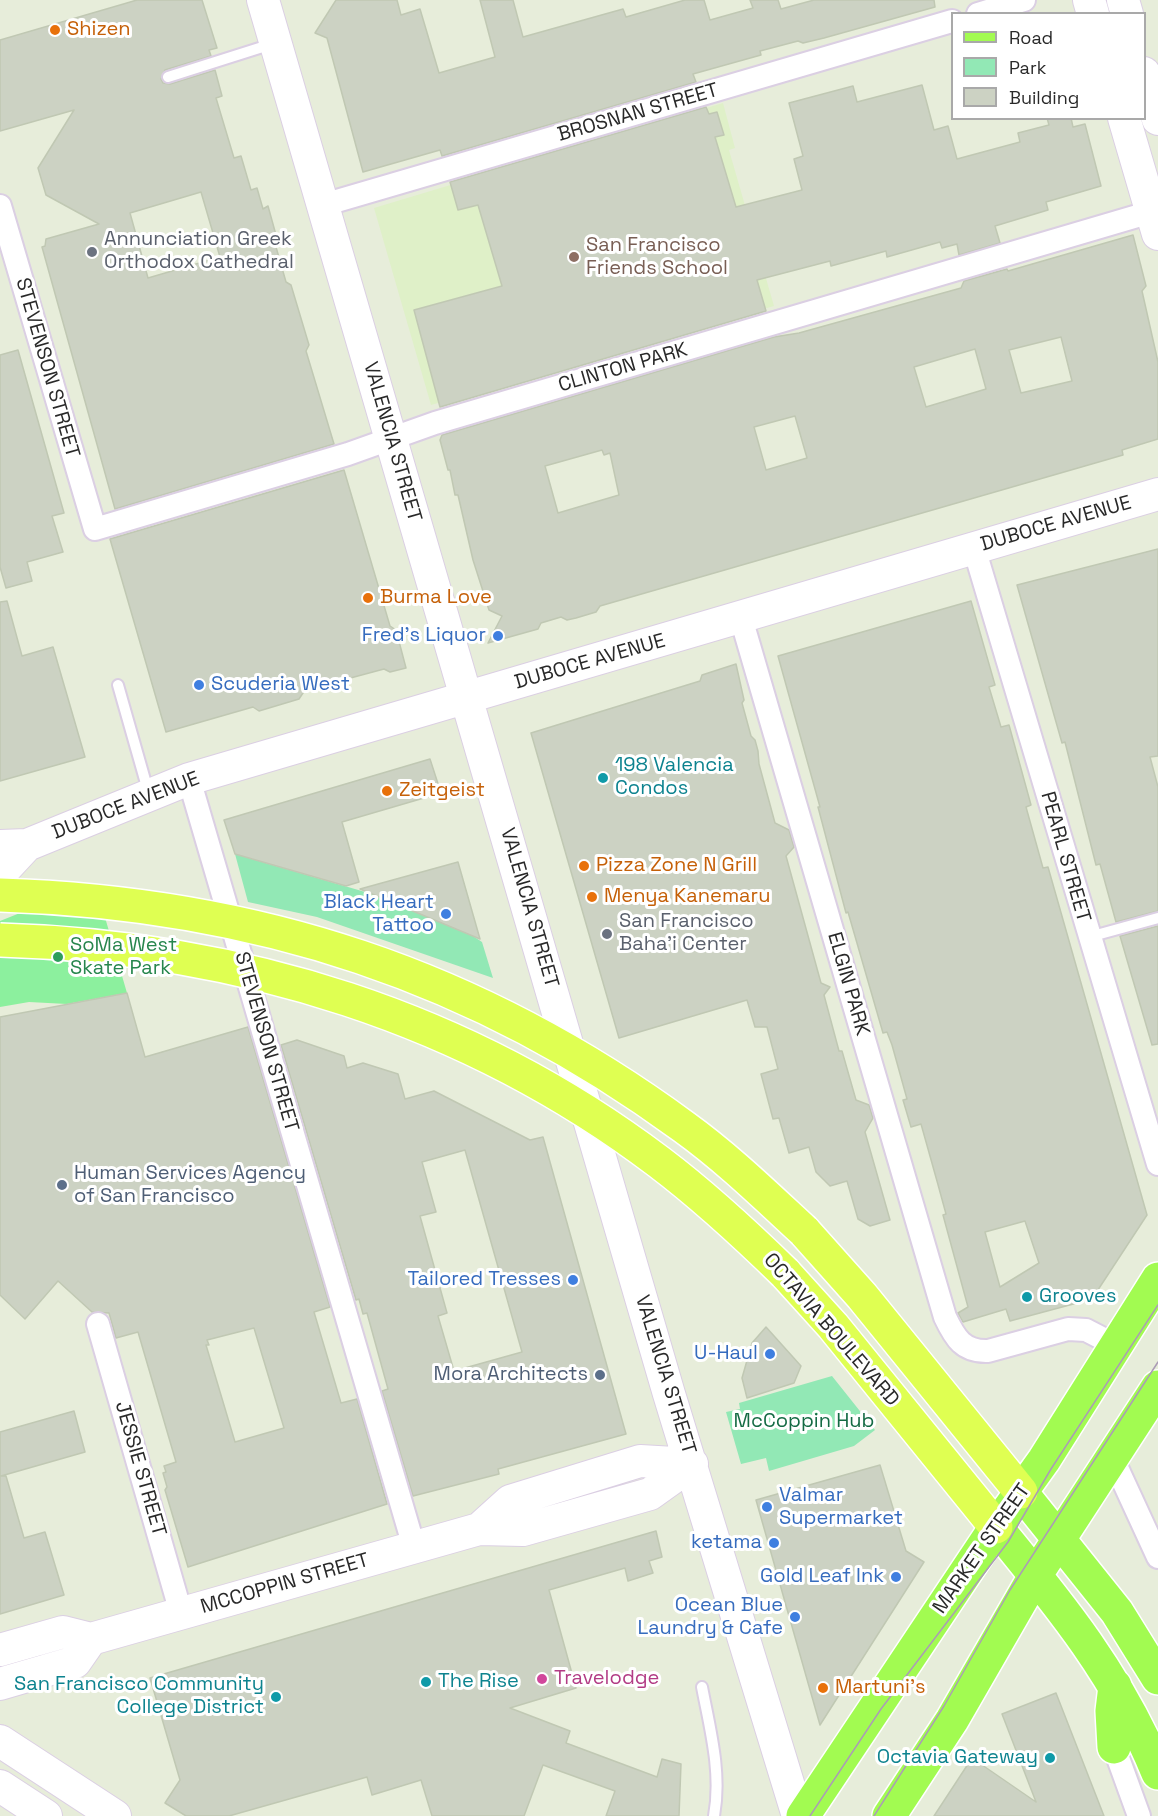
<!DOCTYPE html>
<html>
<head>
<meta charset="utf-8">
<style>
	body { margin:0 }
	#map { position:relative; width:1158px; height:1816px; overflow:hidden; background:#e7edda; font-family:"Space Grotesk",sans-serif }
	canvas { display:block }
	.legend { position:absolute; left:951px; top:12px; width:195px; height:108px; box-sizing:border-box; background:#fff; border:2px solid #a9a9a9; margin:0; padding:8px 10px; list-style:none; font-size:18px; color:#292929 }
	.legend li { display:flex; align-items:center; gap:12px; height:30px }
	.legend b { width:30px; border:2px solid #a9a9a9 }
</style>
</head>
<body>
<div id="map">
<canvas width="1158" height="1816"></canvas>
<ul class="legend">
<li><b style="height:8px;background:#a2fb51"></b>Road</li>
<li><b style="height:16px;background:#92e8b5"></b>Park</li>
<li><b style="height:16px;background:#ccd2c3"></b>Building</li>
</ul>
</div>
<script>
const ctx = document.querySelector('canvas').getContext('2d');
ctx.lineJoin = 'round';
function paint(path, color) { ctx.fillStyle = color; ctx.fill(path, 'evenodd'); }
function stroke(path, color, width, dash) { ctx.strokeStyle = color; ctx.lineWidth = width; ctx.lineCap = dash ? 'butt' : 'round'; ctx.setLineDash(dash || []); ctx.stroke(path); }
function drawText(font, color, halo, rows, align = 'center') {
  ctx.font = font + ' "Space Grotesk",sans-serif'; ctx.lineWidth = 6; ctx.setLineDash([]); ctx.textBaseline = 'middle'; ctx.strokeStyle = halo; ctx.fillStyle = color; for (const [text, x, y, turn = 0] of rows) {
    ctx.save(); ctx.translate(x, y); ctx.rotate((+turn || 0) * Math.PI / 180); ctx.textAlign = isNaN(turn) ? turn : align; if (halo) ctx.strokeText(text, 0, 0); ctx.fillText(text, 0, 0); ctx.restore();
  }
}
paint(new Path2D(`
	M723 103 735 148 729 150 774 306 431 405 374 208Z`), '#dff0c8');
paint(new Path2D(`
	M235 854 372 894 473 936 482 942 493 978 317 917 248 902Z
	M832 1376 875 1430 854 1446 769 1471 766 1458 741 1464 726 1412 740 1409 739 1403Z`), '#92e8b5');
paint(new Path2D(`
	M95 883 127 993 67 1004 29 1002 0 1007V921Z`), '#8cf09e');
const building = new Path2D(`
	M137 0H202L217 48 209 50 211 56 165 70 161 79 163 83 170 84 215 70 222 96 216 98 234 158 241 156 251 190 257 188 263 209 268 206 276 235 274 240 286 282 291 285 309 345 306 351 334 444 115 509 42 247 45 246 46 239 99 224 46 195 38 168 74 110 0 131V40ZM201 192 220 257 148 278 130 213Z
	M336 0H397L401 15 420 9 439 73 495 57 480 0H513L523 37 623 9 626 17 685 0H704L710 20 753 8 750 0H778L781 9 814 0H934L935 7 824 38 803 43 798 41 760 51 761 55 693 74 696 82 442 156 440 150 363 172 327 38 315 33Z
	M922 85 934 130 948 126 957 159 1020 142 1018 133 1049 125 1047 118H1071L1073 127 1085 124 1101 186 1046 202 1048 210 995 226 1000 243 959 255 957 244 942 248 940 242 887 257 886 251 831 266 830 261 757 280 766 311 440 407 414 310 502 286 478 205 458 210 450 182 706 107 709 114 717 112 724 135 715 137 736 207 802 190 794 159 803 156 789 103 853 86 857 102Z
	M1133 235 1146 286 1142 291 1158 362V439L1122 450 1123 455 600 606 596 612 576 618 567 620 561 617 541 623 538 629 488 643 502 616 489 610 473 560 458 495H455L450 470H448L440 440 442 435 774 337 799 333 961 288 964 281 1007 269 1008 271ZM1061 337 1072 381 1021 393 1009 350ZM975 349 986 389 926 407 914 367ZM795 416 807 458 766 470 754 427ZM602 450 604 455 610 453 619 495 558 513 545 466Z
	M18 350 64 513 52 516 63 552 27 562 32 581 6 588 0 567V355Z
	M344 470 390 626 396 630 406 668 390 672 384 669 343 680 338 692 311 681 299 699 259 711 253 707 166 732 110 539Z
	M1158 549V756L1150 757 1158 787V911L1116 922 1100 864 1096 865 1065 742 1062 743 1017 585Z
	M7 601 22 656 53 647 85 757 0 781V602Z
	M971 601 995 685 989 687 1001 727 1009 725 1031 805 1026 807 1043 868 1048 867 1147 1215 1092 1299 1010 1321 1006 1309 963 1322 958 1313 968 1307 943 1215 946 1214 937 1181 921 1124 911 1127 903 1100 907 1099 892 1045 887 1032 883 1033 848 912 846 913 818 807H820L778 656ZM1025 1221 1039 1263 1000 1287 985 1232Z
	M736 664 744 700 742 703 751 736 755 740 758 751 759 764 775 823 789 830 794 847 786 856 821 983 830 987 824 995 839 1051H842L856 1100 869 1105 873 1118 865 1132 890 1220 870 1226 858 1219 847 1181 830 1186 816 1172 809 1147 789 1153 779 1118 773 1119 761 1074 778 1069 767 1027H755L747 1000 619 1038 531 733 700 681 702 675Z
	M430 759 441 793 342 822 359 882 346 886 235 854 224 820Z
	M458 862 480 939 360 889Z
	M1158 926V1044L1152 1045 1120 936Z
	M127 993 145 1057 248 1027 330 1307 314 1312 341 1403 357 1399 387 1504 188 1567 165 1490 167 1487 163 1473 166 1472 164 1466 176 1462 138 1332 116 1338 109 1313 92 1312 58 1281 25 1319 0 1295V1017ZM254 1328 284 1428 235 1442 206 1345H209L207 1340Z
	M297 1040 344 1056 347 1068 363 1063 398 1074 405 1099 434 1091 530 1140 543 1137 626 1434 498 1469 499 1474 413 1496 382 1391 388 1389 367 1313 363 1314 359 1299 356 1300 281 1045ZM465 1150 522 1352 454 1371 438 1316 447 1313 420 1216 436 1212 422 1162Z
	M766 1327 801 1366 794 1383 747 1398 742 1378 752 1343Z
	M74 1411 85 1452 1 1476H6L24 1538 45 1532 64 1595 0 1614V1432Z
	M880 1465 906 1551 924 1562 820 1725 756 1500Z
	M656 1531 662 1557 649 1561 653 1573 628 1581 625 1568 549 1590 576 1688 510 1708 570 1731 566 1743 657 1777 662 1759 681 1764 679 1816H606L615 1791 543 1765 524 1816H432L421 1780 372 1795 367 1777 229 1816H186L165 1803 180 1780 150 1678Z
	M1056 1693 1104 1816H934L972 1758 1036 1802 1002 1714Z`);
paint(building, '#ccd2c3');
stroke(building, '#c0c8b3', 1.5);
const lane = new Path2D(`
	M168 77 272 44
	M118 685 149 794
	M1089 937 1158 918
	M702 1687C710 1729 722 1773 714 1816`);
const street = new Path2D(`
	M978 14 1024 0
	M323 205 952 21
	M0 206 95 529 348 454 435 423 1151 212
	M974 548 1158 1164
	M741 618 945 1317C955 1338 963 1352 988 1351L1068 1329 1086 1330 1115 1345
	M189 779 414 1547
	M98 1324 181 1613
	M1112 1457 1158 1557
	M1114 1747 1139 1816`);
const secondary = new Path2D(`
	M263 0 669 1394 798 1816
	M1089 0 1093 14
	M1123 0 1127 14
	M1144 73 1158 119
	M1124 118 1158 234
	M0 846 27 845 189 779 1158 494
	M0 874 27 845
	M479 1529 510 1501 640 1461 692 1464
	M0 1650 63 1632 91 1639 479 1529 523 1530 650 1494 692 1464
	M0 1684 75 1662 91 1639
	M0 1741 115 1816
	M0 1786 46 1816`);
const primary = new Path2D(`
	M1021 1492 1117 1612 1158 1678
	M996 1527C1061 1606 1119 1677 1158 1773
	M1114 1747 1112 1711 1115 1686
	M803 1816 996 1527 1044 1460 1158 1279
	M889 1816 952 1720 1035 1576 1158 1387`);
const highway = new Path2D(`
	M804 1231 862 1296 1021 1492
	M785 1273 833 1326 996 1527`);
stroke(lane, '#dbcfe3', 14);
stroke(street, '#dbcfe3', 26);
stroke(secondary, '#dbcfe3', 34);
stroke(primary, '#fff', 36);
stroke(highway, '#fff', 36);
stroke(lane, '#fff', 10);
stroke(street, '#fff', 22);
stroke(secondary, '#fff', 32);
stroke(primary, '#a2fb51', 33);
stroke(highway, '#dfff52', 33);
stroke(new Path2D(`
	M810 1816 881 1709 1008 1542 1051 1469 1158 1305
	M874 1816 944 1706 1010 1590 1158 1362`), '#ab9cb5', 1.5);
const highwayBridge = new Path2D(`
	M0 895C256 903 477 975 684 1127 727 1158 765 1195 804 1231
	M0 940C240 947 467 1017 659 1162 704 1196 745 1234 785 1273`);
stroke(highwayBridge, '#fff', 36, []);
stroke(highwayBridge, '#dfff52', 33);
for (const [x, y, r, color] of [
	[55,30,6,"#e8710a"],
	[92,252,6,"#6b7280"],
	[574,257,6,"#8d6e63"],
	[368,598,6,"#e8710a"],
	[498,636,6,"#3f7fe0"],
	[199,685,6,"#3f7fe0"],
	[603,778,6,"#0f9aa8"],
	[387,791,6,"#e8710a"],
	[584,866,6,"#e8710a"],
	[592,897,6,"#e8710a"],
	[446,914,6,"#3f7fe0"],
	[607,934,6,"#6b7280"],
	[58,957,6,"#2e9e5b"],
	[62,1185,6,"#5c6f8a"],
	[573,1280,6,"#3f7fe0"],
	[1027,1297,6,"#0f9aa8"],
	[770,1354,6,"#3f7fe0"],
	[600,1375,6,"#5c6f8a"],
	[767,1507,6,"#3f7fe0"],
	[774,1543,6,"#3f7fe0"],
	[896,1577,6,"#3f7fe0"],
	[795,1617,6,"#3f7fe0"],
	[542,1679,6,"#d1479c"],
	[426,1682,6,"#0f9aa8"],
	[823,1688,6,"#e8710a"],
	[276,1697,6,"#0f9aa8"],
	[1050,1758,6,"#0f9aa8"]
]) { const dot = new Path2D(); dot.arc(x, y, r, 0, 2 * Math.PI); ctx.fillStyle = color; ctx.fill(dot); stroke(dot, '#fff', 2); }
drawText('20px', '#c56008', '#fff', [
	["Shizen",67,30],
	["Burma Love",380,598],
	["Zeitgeist",399,791],
	["Pizza Zone N Grill",596,866],
	["Menya Kanemaru",604,897],
	["Martuni's",835,1688]
], 'left');
drawText('20px', '#292929', '#fff', [
	["BROSNAN STREET",638,113,-16],
	["STEVENSON STREET",47,368,74],
	["CLINTON PARK",623,368,-16],
	["VALENCIA STREET",392,442,74],
	["DUBOCE AVENUE",1056,524,-16],
	["DUBOCE AVENUE",590,662,-16],
	["DUBOCE AVENUE",126,806,-21],
	["PEARL STREET",1065,857,74],
	["VALENCIA STREET",529,908,74],
	["ELGIN PARK",848,984,74],
	["STEVENSON STREET",266,1042,74],
	["OCTAVIA BOULEVARD",831,1330,49],
	["VALENCIA STREET",665,1375,73],
	["JESSIE STREET",140,1469,74],
	["MARKET STREET",982,1549,-55],
	["MCCOPPIN STREET",285,1584,-16]
]);
drawText('20px', '#5b616d', '#fff', [
	["Annunciation Greek",104,240],
	["Orthodox Cathedral",104,263],
	["San Francisco",619,922],
	["Baha'i Center",619,945]
], 'left');
drawText('20px', '#785e54', '#fff', [
	["San Francisco",586,246],
	["Friends School",586,269]
], 'left');
drawText('20px', '#366cbe', '#fff', [
	["Fred's Liquor",486,636],
	["Scuderia West",211,685,"left"],
	["Black Heart",434,903],
	["Tattoo",434,926],
	["Tailored Tresses",561,1280],
	["U-Haul",758,1354],
	["Valmar",779,1496,"left"],
	["Supermarket",779,1519,"left"],
	["ketama",762,1543],
	["Gold Leaf Ink",884,1577],
	["Ocean Blue",783,1606],
	["Laundry & Cafe",783,1629]
], 'right');
drawText('20px', '#0d838f', '#fff', [
	["198 Valencia",615,766],
	["Condos",615,789],
	["Grooves",1039,1297],
	["The Rise",438,1682],
	["San Francisco Community",264,1685,"right"],
	["College District",264,1708,"right"],
	["Octavia Gateway",1038,1758,"right"]
], 'left');
drawText('20px', '#27864d', '#fff', [
	["SoMa West",70,946],
	["Skate Park",70,969]
], 'left');
drawText('20px', '#4e5e75', '#fff', [
	["Human Services Agency",74,1174],
	["of San Francisco",74,1197],
	["Mora Architects",588,1375,"right"]
], 'left');
drawText('20px', '#146b44', '#fff', [
	["McCoppin Hub",804,1422]
]);
drawText('20px', '#b23c85', '#fff', [
	["Travelodge",554,1679]
], 'left');
</script>
</body>
</html>
